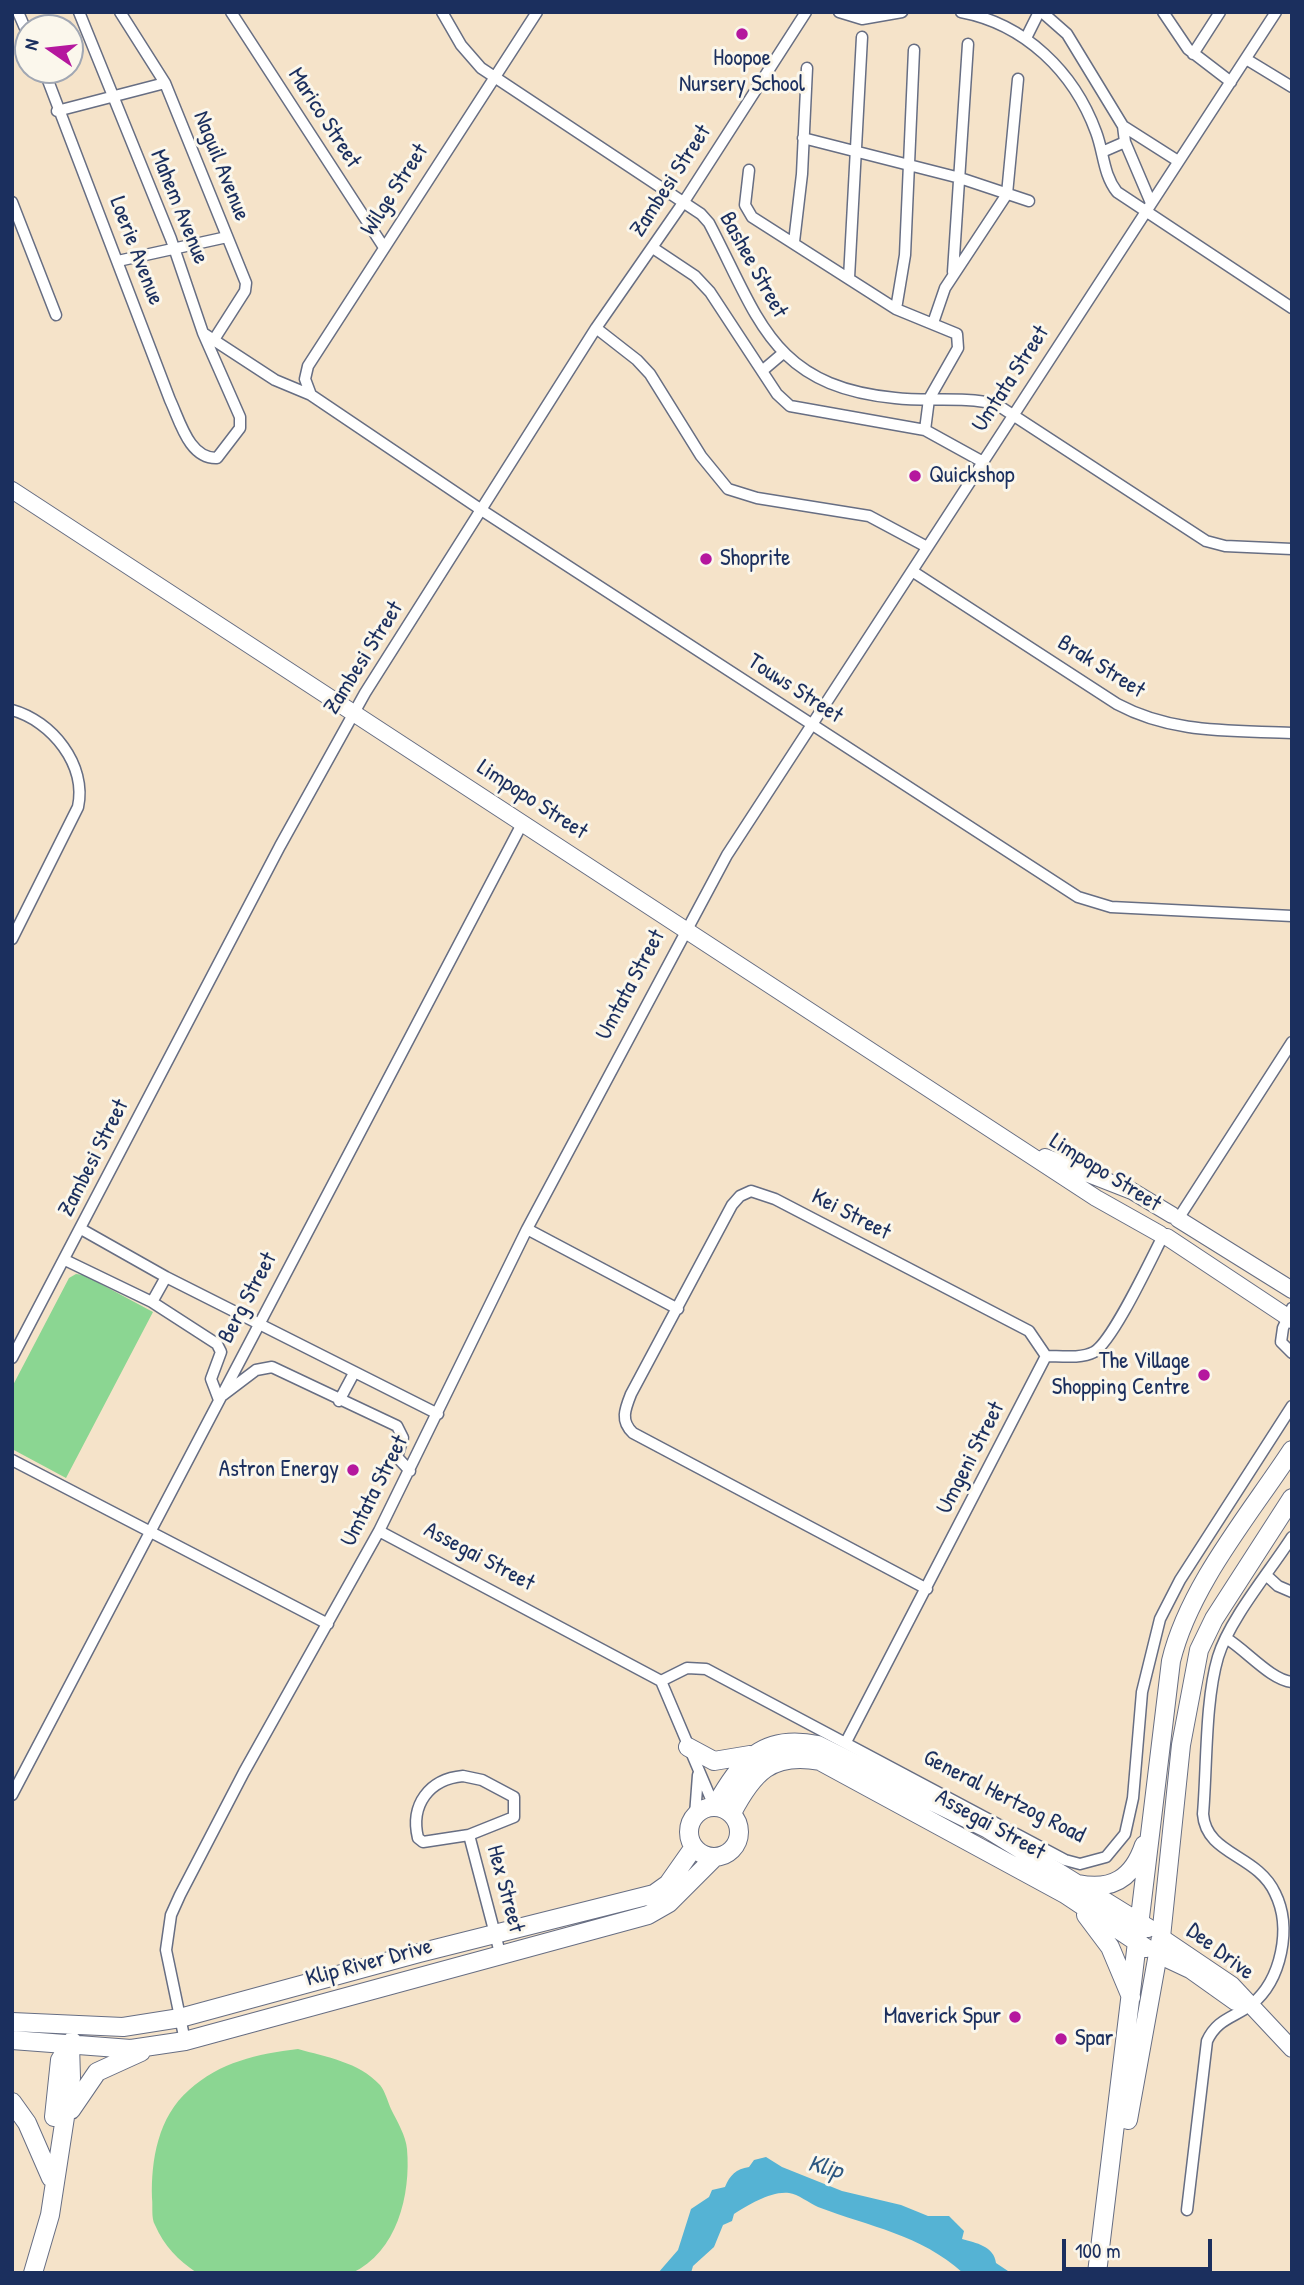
<!DOCTYPE html>
<html>
<head>
<meta charset="utf-8">
<style>
	body { margin:0 }
	#map { position:relative; width:1304px; height:2285px; overflow:hidden; background:#f5e3c9; font-family:"Patrick Hand",sans-serif }
	canvas { display:block }
	.frame { position:absolute; inset:0; border:14px solid #1b2f5e; pointer-events:none }
	.north { position:absolute; left:14px; top:14px; width:70px; height:70px; box-sizing:border-box; background:#fbf7ec; border:2px solid #a1a7b3; border-radius:50%; rotate:284deg; font-size:19px; font-weight:700; line-height:28px; text-align:center; color:#1b2f5e }
	.north::after { content:''; display:block; margin:auto; width:24px; height:32px; background:#b5179e; clip-path:polygon(50% 0,100% 100%,50% 72%,0 100%) }
	.scale { position:absolute; left:1062px; top:2239px; width:150px; height:32px; box-sizing:border-box; border:4px solid #1b2f5e; border-top:0; padding-left:9px; font-size:21px; line-height:24px; white-space:nowrap; color:#1b2f5e; -webkit-text-stroke:5px #fbf7ec; paint-order:stroke }
</style>
</head>
<body>
<div id="map">
<canvas width="1304" height="2285"></canvas>
<div class="frame"></div>
<div class="north">N</div>
<div class="scale">100 m</div>
</div>
<script>
const ctx = document.querySelector('canvas').getContext('2d');
ctx.lineJoin = 'round';
function paint(path, color) { ctx.fillStyle = color; ctx.fill(path, 'evenodd'); }
function stroke(path, color, width, dash) { ctx.strokeStyle = color; ctx.lineWidth = width; ctx.lineCap = dash ? 'butt' : 'round'; ctx.setLineDash(dash || []); ctx.stroke(path); }
function drawText(font, color, halo, rows, align = 'center') {
  ctx.font = font + ' "Patrick Hand",sans-serif'; ctx.lineWidth = 6; ctx.setLineDash([]); ctx.textBaseline = 'middle'; ctx.strokeStyle = halo; ctx.fillStyle = color; for (const [text, x, y, turn = 0] of rows) {
    ctx.save(); ctx.translate(x, y); ctx.rotate((+turn || 0) * Math.PI / 180); ctx.textAlign = isNaN(turn) ? turn : align; if (halo) ctx.strokeText(text, 0, 0); ctx.fillText(text, 0, 0); ctx.restore();
  }
}
paint(new Path2D(`
	M76 1274 84 1275 153 1312 66 1478 12 1449V1387L69 1278Z
	M298 2049C326 2057 359 2062 380 2085 385 2091 388 2102 391 2109 397 2121 406 2136 407 2149 411 2195 397 2252 352 2273H197C178 2260 164 2246 155 2225 151 2218 153 2207 152 2198 151 2160 158 2117 189 2090 220 2062 257 2054 298 2049Z`), '#8bd692');
paint(new Path2D(`
	M766 2157 782 2167 842 2191 901 2205 928 2216H949L964 2231 962 2239C976 2243 994 2246 996 2263L1011 2273H963C920 2234 870 2227 818 2207 809 2203 798 2194 789 2193 770 2191 749 2205 734 2214L732 2221 723 2225 714 2247 693 2266 691 2273H658L678 2250 691 2209 709 2197 712 2190 725 2187C730 2175 736 2169 749 2167L754 2160Z`), '#55b3d4');
const street = new Path2D(`
	M18 12 28 35
	M120 12 165 83 246 283 245 291 215 338
	M231 12 383 246
	M442 12 461 45 481 68 701 214 709 223C759 318 771 386 895 398 929 402 962 396 996 404L1206 541 1225 546 1292 549
	M839 12 862 19 902 12
	M961 12C1025 24 1074 72 1096 132 1104 153 1103 174 1117 192L1292 308
	M1042 12 1067 34 1123 126 1125 142 1151 203
	M1163 12 1188 49 1231 82
	M1026 38 1039 12
	M1193 54 1220 12
	M1246 59 1292 87
	M44 70 170 400C180 421 189 459 217 458L240 428V417L203 333 171 239 79 12
	M57 111 165 83
	M1123 126 1178 161
	M803 138 960 178 1029 201
	M1102 152 1125 142
	M749 170 745 205 752 217 896 309 957 334 958 348 929 399 925 430
	M12 202 56 315
	M794 242 802 174 807 68
	M653 248 695 276 710 292 777 394 790 406 925 430 983 462
	M118 261 227 237
	M953 272 968 44
	M849 278 862 37
	M896 309 905 255 914 50
	M933 323 945 288 1007 194 1018 79
	M596 328 637 360 650 374 701 456 728 489 757 498 869 516 927 547
	M203 333 275 380 311 395 483 511 1078 897 1111 907 1292 916
	M762 371 782 354
	M311 395 305 379 308 366 537 12
	M912 571 1117 704C1173 734 1230 730 1292 733
	M12 710C52 721 87 765 78 807L12 939
	M1178 1219 1292 1042
	M81 1229 166 1277 438 1414
	M527 1229 678 1309
	M65 1260 152 1302 217 1344 221 1352 211 1379 219 1400
	M152 1302 166 1277
	M1292 1308 1283 1328 1281 1342 1292 1353
	M12 1358 280 846 365 693 596 328 685 200 806 12
	M223 1395 256 1370 272 1367 397 1426 403 1438 397 1457 410 1471
	M339 1401 354 1373
	M12 1460 328 1624
	M379 1531 661 1681 714 1806
	M1266 1575 1278 1586 1292 1592
	M927 1589 633 1433C620 1421 625 1409 631 1394L732 1205 740 1196 751 1191 775 1199 1029 1331 1046 1356
	M1226 1638C1247 1651 1271 1680 1292 1682
	M661 1681 687 1668 706 1669 1065 1860 1080 1864 1106 1857 1125 1834 1133 1798 1142 1692 1160 1619 1180 1580 1292 1406
	M846 1742 1046 1356C1060 1356 1081 1359 1094 1352 1113 1341 1151 1259 1163 1236
	M463 1776 482 1780 514 1797V1817L469 1835 423 1842 418 1838C410 1805 429 1779 463 1776Z
	M12 1795 523 822
	M695 1815 698 1775
	M469 1835 500 1953
	M185 2041 166 1950 171 1915 180 1895 244 1772 379 1531 527 1229 727 855 1276 12
	M1187 2210 1207 2041C1217 2019 1233 2018 1251 2005 1282 1980 1292 1927 1275 1893 1257 1854 1206 1855 1203 1814 1207 1767 1205 1701 1218 1657 1229 1620 1270 1571 1292 1537`);
const secondary = new Path2D(`
	M12 490 1096 1198 1160 1234
	M1045 1157 1132 1191 1172 1215
	M1178 1219 1292 1290
	M1167 1237 1292 1320
	M1161 1937 1232 1985 1292 2049
	M1158 1955 1190 1970 1235 2002 1245 2004`);
const primary = new Path2D(`
	M688 1747 714 1761 750 1755
	M715 1806C741 1762 761 1733 818 1745L988 1829 1148 1928
	M689 1832a25 25 0 1 1 50 0a25 25 0 1 1-50 0Z
	M732 1813C753 1773 771 1752 820 1761L1065 1894 1146 1948
	M1078 1884C1112 1891 1133 1878 1144 1845
	M1086 1915 1110 1947 1131 1997
	M12 2022 123 2027 180 2018 419 1953 654 1894 668 1884 694 1847
	M12 2040 131 2049 185 2041 648 1915 669 1903 715 1857
	M12 2102 27 2123 51 2178
	M71 2110 97 2072 141 2052
	M54 2117 60 2060 72 2041
	M1128 2120 1161 1937 1181 1745 1199 1650 1214 1619 1292 1498
	M33 2273 50 2215 71 2078 70 2044
	M1097 2273 1171 1661C1189 1586 1250 1514 1292 1450`);
stroke(street, '#676e83', 13);
stroke(secondary, '#676e83', 18);
stroke(primary, '#676e83', 20);
stroke(street, '#fff', 10);
stroke(secondary, '#fff', 16);
stroke(primary, '#fff', 18);
for (const [x, y, r, color] of [
	[742,34,7,"#b5179e"],
	[915,476,7,"#b5179e"],
	[706,559,7,"#b5179e"],
	[1204,1375,7,"#b5179e"],
	[353,1470,7,"#b5179e"],
	[1015,2017,7,"#b5179e"],
	[1061,2039,7,"#b5179e"]
]) { const dot = new Path2D(); dot.arc(x, y, r, 0, 2 * Math.PI); ctx.fillStyle = color; ctx.fill(dot); stroke(dot, '#fbf7ec', 2.5); }
drawText('23px', '#1b2f5e', '#fbf7ec', [
	["Hoopoe",742,59,"center"],
	["Nursery School",742,85,"center"],
	["Quickshop",929,476],
	["Shoprite",720,559],
	["The Village",1190,1362,"right"],
	["Shopping Centre",1190,1388,"right"],
	["Astron Energy",339,1470,"right"],
	["Maverick Spur",1001,2017,"right"],
	["Spar",1075,2039]
], 'left');
drawText('23px', '#1b2f5e', '#fbf7ec', [
	["Marico Street",324,118,57],
	["Naguil Avenue",221,166,68],
	["Zambesi Street",671,181,-57],
	["Wilge Street",395,190,-57],
	["Mahem Avenue",179,207,68],
	["Loerie Avenue",136,251,69],
	["Bashee Street",753,265,61],
	["Umtata Street",1011,379,-57],
	["Zambesi Street",364,658,-58],
	["Brak Street",1101,667,32],
	["Touws Street",795,689,33],
	["Limpopo Street",532,800,33],
	["Umtata Street",631,985,-62],
	["Zambesi Street",94,1158,-63],
	["Limpopo Street",1105,1173,32],
	["Kei Street",851,1215,27],
	["Berg Street",248,1298,-62],
	["Umgeni Street",971,1458,-63],
	["Umtata Street",375,1491,-63],
	["Assegai Street",479,1557,28],
	["General Hertzog Road",1004,1797,27],
	["Assegai Street",990,1825,29],
	["Hex Street",505,1889,75],
	["Dee Drive",1220,1952,37],
	["Klip River Drive",369,1963,-15]
]);
drawText('italic 24px', '#2c5781', '#fbf7ec', [
	["Klip",825,2168,14]
]);
</script>
</body>
</html>
